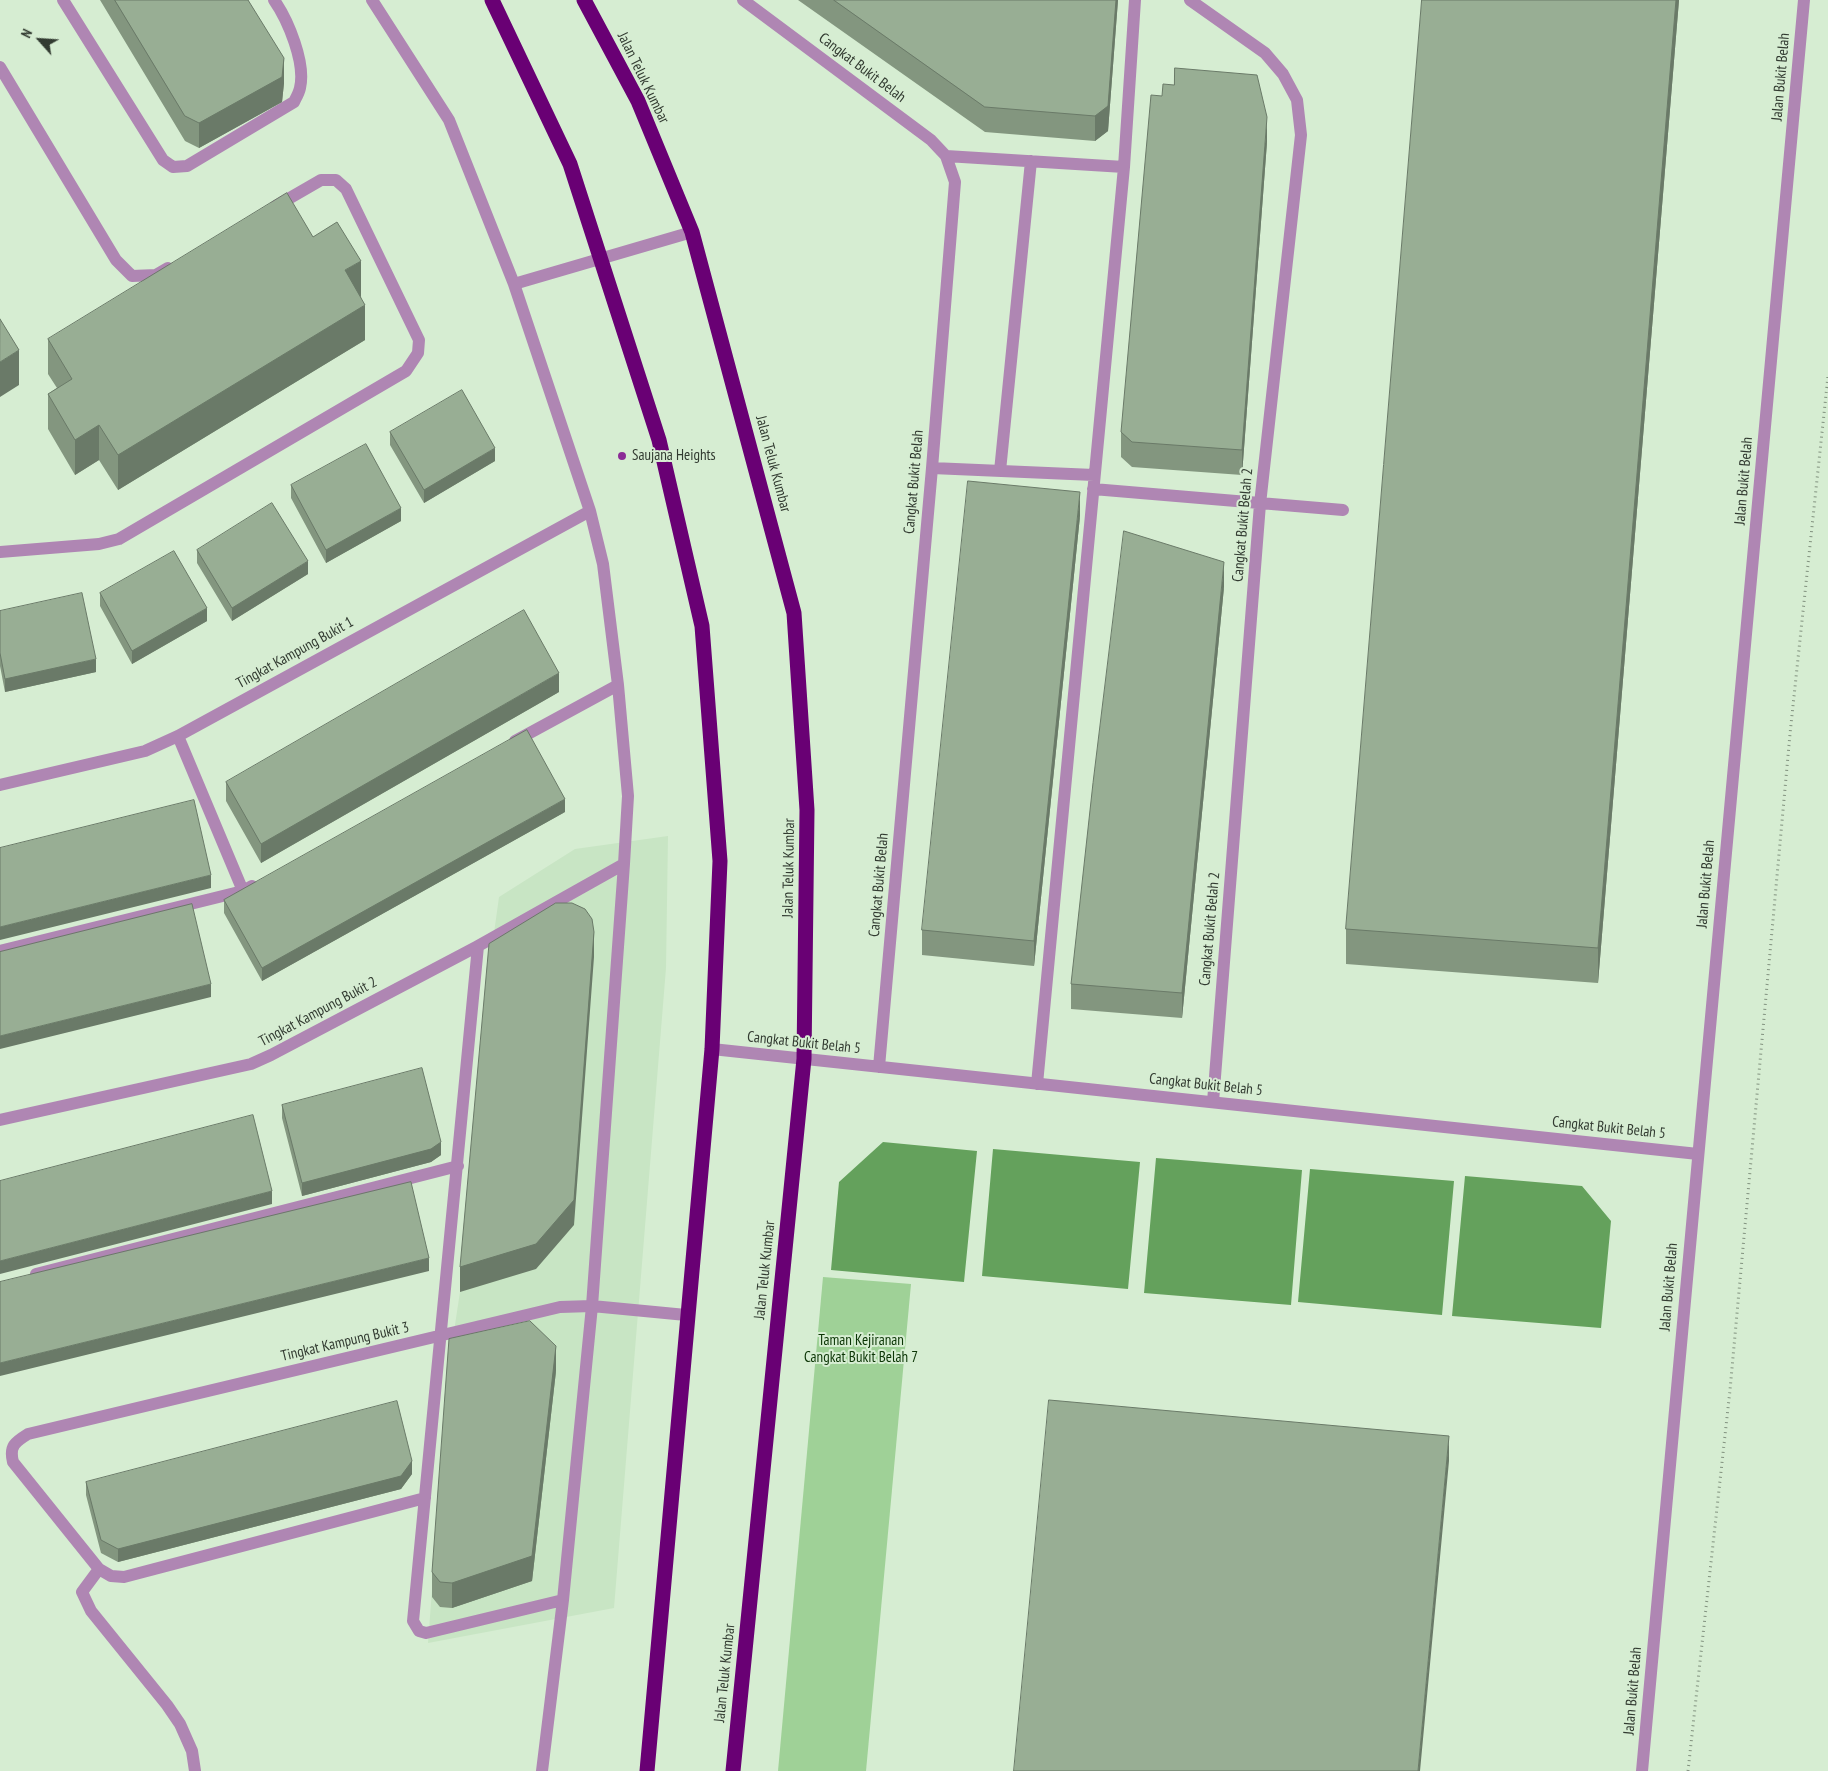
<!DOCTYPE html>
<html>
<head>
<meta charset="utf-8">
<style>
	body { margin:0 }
	#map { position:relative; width:1828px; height:1771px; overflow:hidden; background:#d6edd2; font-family:"PT Sans Narrow",sans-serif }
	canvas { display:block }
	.north { position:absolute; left:15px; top:15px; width:50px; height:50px; -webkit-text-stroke:4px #d6edd2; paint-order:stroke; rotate:296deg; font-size:14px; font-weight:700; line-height:20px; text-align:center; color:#323b31 }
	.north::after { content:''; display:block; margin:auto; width:18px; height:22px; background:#323b31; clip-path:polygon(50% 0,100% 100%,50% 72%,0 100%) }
</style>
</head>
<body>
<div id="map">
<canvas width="1828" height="1771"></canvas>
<div class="north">N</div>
</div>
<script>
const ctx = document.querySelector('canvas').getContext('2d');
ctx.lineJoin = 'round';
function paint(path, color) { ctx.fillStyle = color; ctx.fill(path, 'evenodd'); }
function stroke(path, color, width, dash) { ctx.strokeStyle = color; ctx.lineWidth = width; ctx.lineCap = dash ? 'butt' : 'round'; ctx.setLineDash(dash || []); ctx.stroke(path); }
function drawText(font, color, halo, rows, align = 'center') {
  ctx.font = font + ' "PT Sans Narrow",sans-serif'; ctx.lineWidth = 4; ctx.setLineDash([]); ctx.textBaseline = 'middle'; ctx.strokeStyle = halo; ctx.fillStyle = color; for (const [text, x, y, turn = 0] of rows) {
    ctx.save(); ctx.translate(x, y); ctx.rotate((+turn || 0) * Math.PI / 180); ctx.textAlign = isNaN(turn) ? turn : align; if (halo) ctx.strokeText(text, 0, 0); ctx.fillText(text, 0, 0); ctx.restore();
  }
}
paint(new Path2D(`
	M668 836 666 968 614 1608 428 1643 449 1364 460 1292 489 969 499 897 575 849Z`), '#c8e5c4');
paint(new Path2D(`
	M823 1277 911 1284 866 1771H778Z`), '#9fd197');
paint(new Path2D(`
	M883 1142 977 1151 964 1282 831 1270 839 1182Z
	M993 1149 1140 1162 1128 1289 982 1276Z
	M1156 1158 1302 1170 1291 1305 1144 1293Z
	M1310 1169 1454 1181 1442 1315 1298 1302Z
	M1465 1176 1582 1186 1611 1221 1601 1328 1452 1316Z`), '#64a15c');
stroke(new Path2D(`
	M1688 1771 1730 1390 1790 734 1828 376`), '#82927f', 3, [1, 4]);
stroke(new Path2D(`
	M63 0 163 160 173 167 187 166 294 102C296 98 299 93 300 88 306 63 288 20 274 0
	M372 0 449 120 514 284 590 511 603 564 618 685 628 796 624 864 592 1306 563 1600 542 1771
	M743 0 931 140 946 156 955 182 932 468 879 1067
	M1190 0 1265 53 1283 74 1297 100 1301 135 1260 504 1213 1102
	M0 67 116 260 132 276 156 275 168 268
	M946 156 1124 167
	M514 284 692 232
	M932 468 1094 475
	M1000 471 1031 161
	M1093 489 1343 510
	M0 552 99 544 119 539 406 371 418 353 419 340 346 189 336 180H321L276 206
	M178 736 243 891
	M515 741 618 685
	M0 785 145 751 178 736 590 511
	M478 946 413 1621 419 1631 426 1633 563 1600
	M0 951 243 891 252 886
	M712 1049 1698 1154
	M1037 1084 1124 167 1135 0
	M0 1120 251 1064 271 1055 478 946 624 864
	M36 1274 458 1166
	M425 1498 124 1577 111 1576 99 1569 13 1462C9 1446 15 1442 28 1434L560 1307 592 1306 686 1315
	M99 1569 82 1592 91 1611 167 1705 180 1724 192 1751 195 1771
	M1642 1771 1804 0`), '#af86b3', 12);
stroke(new Path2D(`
	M492 0 570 164 659 440 702 626 720 861 712 1049 647 1771
	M584 0 638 101 692 232 794 613 807 810 804 1059 733 1771`), '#690074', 15);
paint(new Path2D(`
	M100 0H248L284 83 282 102 199 148 185 141Z
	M798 0H1118L1108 131 1095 141 985 132Z
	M1422 0H1679L1598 983 1346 964V929Z
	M1267 142 1242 475 1132 467 1121 457V432Z
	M313 237 361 296 365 340 118 490 99 460 75 475 48 429V394L57 388 48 374V339Z
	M390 432 495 461 424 503 390 445Z
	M291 485 401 521 326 563 291 498Z
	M1080 516 1034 966 922 955V930Z
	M197 550 308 574 232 621 197 563Z
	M1224 587 1182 1018 1071 1009V984Z
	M100 593 207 621 132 664 100 606Z
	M0 611 96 672 5 692 0 666Z
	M559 692 261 863 226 801V782Z
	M565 812 262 981 224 913V900Z
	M282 1105 441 1155 431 1162 302 1196 282 1118Z
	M556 1371 532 1581 452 1608 440 1607 432 1597V1572Z
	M412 1474 401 1489 118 1562 101 1553 86 1495V1482Z`), '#83967f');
paint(new Path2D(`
	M1116 0H1118L1108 131 1095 141V116Z
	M1676 0H1679L1598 983V948Z
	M284 58V83L282 102 199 148V123Z
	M1267 117V142L1242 475V450Z
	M361 261V296L345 306V270Z
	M365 305V340L118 490V455Z
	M19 350V385L0 397V362Z
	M99 425V460L75 475V440Z
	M495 448V461L424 503V490Z
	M1080 492V516L1034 966V941Z
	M401 508V521L326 563V550Z
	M308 561V574L232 621V608Z
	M1224 562V587L1182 1018V993Z
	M207 608V621L132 664V651Z
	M96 659V672L5 692V679Z
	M559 673V692L261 863V844Z
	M565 799V812L262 981V968Z
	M211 875V888L0 940V927Z
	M594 932V957L574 1225 536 1269 460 1292V1267Z
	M211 984V997L0 1049V1036Z
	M441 1142V1155L431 1162 302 1196V1183Z
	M272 1191V1204L0 1274V1261Z
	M429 1258V1271L0 1376V1363Z
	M556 1346V1371L532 1581 452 1608V1583Z
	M1449 1436V1461L1420 1771H1418Z
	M412 1461V1474L401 1489 118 1562V1549Z`), '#6a7a68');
const building = new Path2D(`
	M115 0H248L284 58 282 77 199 123 185 116Z
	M834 0H1116L1108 106 1095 116 985 107Z
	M1422 0H1676L1598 948 1346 929Z
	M1175 68 1257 75 1267 117 1242 450 1132 442 1121 432 1151 95 1162 96 1163 84 1174 85Z
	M287 193 313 237 337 222 361 261 345 270 365 305 118 455 99 425 75 440 48 394 72 379 48 339Z
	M0 319 19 350 0 362Z
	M462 390 495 448 424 490 390 432Z
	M366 444 401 508 326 550 291 485Z
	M968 481 1080 492 1034 941 922 930Z
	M272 503 308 561 232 608 197 550Z
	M1124 531 1224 562 1182 993 1071 984 1093 783Z
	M174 551 207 608 132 651 100 593Z
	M82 593 96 659 5 679 0 653V611Z
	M524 610 559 673 261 844 226 782Z
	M527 730 565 799 262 968 224 900Z
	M194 800 211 875 0 927V848Z
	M556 903H572L585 909 592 919 594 932 574 1200 536 1244 460 1267 489 944Z
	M192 904 211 984 0 1036V952Z
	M422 1068 441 1142 431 1149 302 1183 282 1105Z
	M253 1115 272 1191 0 1261V1181Z
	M411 1182 429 1258 0 1363V1282Z
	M530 1321 556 1346 532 1556 452 1583 440 1582 432 1572 449 1339Z
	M1049 1400 1449 1436 1418 1771H1014Z
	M397 1401 412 1461 401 1476 118 1549 101 1540 86 1482Z`);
paint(building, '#98ae94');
stroke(building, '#6a7a68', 1);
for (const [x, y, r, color] of [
	[622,456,5,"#8b2c96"]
]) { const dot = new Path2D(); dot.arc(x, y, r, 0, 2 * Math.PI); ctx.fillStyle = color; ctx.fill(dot); stroke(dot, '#d6edd2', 2); }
drawText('15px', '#323b31', '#d6edd2', [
	["Cangkat Bukit Belah",862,68,37],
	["Jalan Bukit Belah",1781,77,-85],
	["Jalan Teluk Kumbar",643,78,64],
	["Jalan Teluk Kumbar",773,464,75],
	["Jalan Bukit Belah",1744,481,-85],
	["Cangkat Bukit Belah",914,482,-85],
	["Cangkat Bukit Belah 2",1243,525,-85],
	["Tingkat Kampung Bukit 1",295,653,-29],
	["Jalan Teluk Kumbar",789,868,-89],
	["Jalan Bukit Belah",1706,884,-85],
	["Cangkat Bukit Belah",879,885,-85],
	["Cangkat Bukit Belah 2",1210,929,-85],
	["Tingkat Kampung Bukit 2",318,1012,-28],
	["Cangkat Bukit Belah 5",804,1043,6],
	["Cangkat Bukit Belah 5",1206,1085,6],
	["Cangkat Bukit Belah 5",1609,1128,6],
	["Jalan Teluk Kumbar",765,1270,-84],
	["Jalan Bukit Belah",1669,1287,-85],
	["Tingkat Kampung Bukit 3",345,1342,-13],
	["Jalan Teluk Kumbar",725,1673,-84],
	["Jalan Bukit Belah",1633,1691,-85]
]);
drawText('15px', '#323b31', '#d6edd2', [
	["Saujana Heights",632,456]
], 'left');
drawText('15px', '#0b3505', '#d6edd2', [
	["Taman Kejiranan",861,1341],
	["Cangkat Bukit Belah 7",861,1358]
]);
</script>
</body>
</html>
